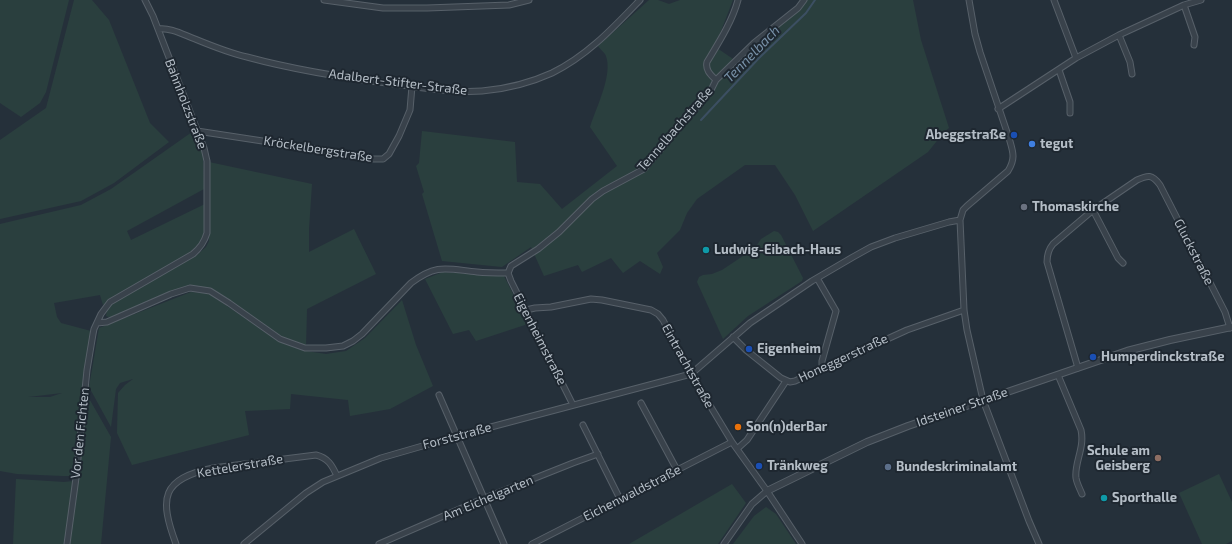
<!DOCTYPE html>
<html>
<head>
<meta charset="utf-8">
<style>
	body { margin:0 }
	canvas { display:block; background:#25303a }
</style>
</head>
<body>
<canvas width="1232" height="544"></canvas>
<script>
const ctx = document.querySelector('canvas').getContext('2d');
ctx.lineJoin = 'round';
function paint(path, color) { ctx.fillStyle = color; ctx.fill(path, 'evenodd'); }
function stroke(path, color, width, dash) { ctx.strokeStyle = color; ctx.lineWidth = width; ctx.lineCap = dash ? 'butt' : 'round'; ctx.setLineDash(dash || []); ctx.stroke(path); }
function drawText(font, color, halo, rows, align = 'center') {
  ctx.font = font + ' "Exo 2",sans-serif'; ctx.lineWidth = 4; ctx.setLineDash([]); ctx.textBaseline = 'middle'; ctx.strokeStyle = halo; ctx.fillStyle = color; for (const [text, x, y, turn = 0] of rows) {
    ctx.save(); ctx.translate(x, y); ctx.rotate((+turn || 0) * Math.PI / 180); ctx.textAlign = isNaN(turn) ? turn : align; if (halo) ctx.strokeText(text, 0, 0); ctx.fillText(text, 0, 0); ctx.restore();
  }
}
paint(new Path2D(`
	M0 0H69L46 92 40 103 21 117 0 103Z
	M74 0H92L109 20 150 123 169 142 114 183 81 201 0 219V140L46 108Z
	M649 0H658L669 4 680 0H733L721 31 714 46 736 61 804 0H913L921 40 949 128 944 132 928 152 813 231 795 195 775 165H745L697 199 687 213 680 230 657 253 663 267 660 274 640 261 623 273 611 258 582 272 578 265 544 276 531 247 502 267 442 261 422 194 424 192 416 166 419 163 422 131 515 142 517 182 540 184 562 209 617 166 590 127C596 108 613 75 606 56 605 53 600 49 598 46Z
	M192 132 203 152 204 189 127 231 131 240 205 204 204 239 192 253 103 305 100 295 54 303 57 317 61 323 91 331 74 473 70 476H63L17 474 0 471V224L81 205 111 189ZM62 393 50 397H28Z
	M209 162 312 184 309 229V252L354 229 376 274 307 309 306 346 281 337 209 289 190 286 111 318 106 316 107 309 114 302 197 255 206 247 209 241Z
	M774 231 778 232 781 235 803 278 802 281 748 316 723 339 697 282 699 277 703 275 712 274 722 270 755 248 761 239Z
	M443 272 504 276 528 324 476 341 469 330 453 334 425 279Z
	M191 292 208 293 277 340 306 351 326 354 346 351 365 338 402 300 416 345 433 386 390 409 350 416 348 400 291 394 290 409 245 411 249 435 132 465 117 433 118 393 125 385 133 379 120 383 116 389 111 427 89 387 99 328Z
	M87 395 111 437 101 544H67Z
	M1219 474 1232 502V541L1226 544H1202L1179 493Z
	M16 479 64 482 73 481 64 544H13Z
	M732 484 746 503 718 544H629Z
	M766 507 776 514 796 544H733L754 516Z`), '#2a3f3e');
stroke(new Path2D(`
	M701 120 759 58 806 13 815 0`), '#3c4f62', 2);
const minor = new Path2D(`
	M324 0 383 8H427L509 5 529 0
	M969 0 975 34 980 52 1009 138C1013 152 1016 158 1008 171L967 206 963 210 960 220 964 310 967 330 983 400 1029 521 1039 544
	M1054 0 1076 58
	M1184 5 1195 37 1194 45
	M158 29C170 27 184 35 195 39 212 46 229 53 247 57 295 70 345 78 395 84 424 88 453 93 482 91 506 89 530 83 552 73 587 56 613 28 640 0
	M1119 35 1130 62 1132 74
	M1059 70 1070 102V113
	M716 80C711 75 705 70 707 62 719 42 732 22 738 0
	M998 109 1076 58 1119 35 1184 5 1201 0
	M197 131 315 149 373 159H383L389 154 399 136 410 110 412 86
	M1093 210 1118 258 1123 263
	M508 273 511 266 538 249 559 232 592 199 603 191 644 169 711 90 716 80 754 43 798 8 804 0
	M508 273 511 281 573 405
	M817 278 836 311 822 361V369
	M526 310 535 308 551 307 591 299 602 300 651 310 658 314 663 320 691 374 732 442 767 491 802 544
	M97 323 107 322 171 294 190 288 210 291 229 303 280 339 305 348H326L343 346 353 341 362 334 411 283C437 263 447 269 477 272 487 273 498 273 508 273
	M733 337 746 350 781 378 790 382 795 381 907 330 964 310
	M1078 368 1047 262C1047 255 1048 250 1053 244L1093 210 1137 180C1148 175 1152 174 1160 185L1225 312 1230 328
	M1058 375 1081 430C1085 448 1074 463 1076 478 1077 484 1080 489 1082 494
	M439 395 504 544
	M641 403 677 470
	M583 425 620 499
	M737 449 747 440 786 381
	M67 544 76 478 87 370 93 334 94 329 101 314 110 302 193 254C200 248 204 243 207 233V161L204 148 153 16 145 0
	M176 544C159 498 161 479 213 468L316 455C328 458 332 465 337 476
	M244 544 306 493 323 482 381 458 457 436 691 374 750 323 812 281 853 257 871 247 895 238 949 222 960 220
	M379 544 485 498 573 463 598 454
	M532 544 732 442
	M724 544 752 504 767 491`);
const tertiary = new Path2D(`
	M767 491 867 442 908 426 1127 351 1170 340 1232 327`);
stroke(minor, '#576069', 7);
stroke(tertiary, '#576069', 8);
stroke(minor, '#39424b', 5);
stroke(tertiary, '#39424b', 6);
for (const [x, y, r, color] of [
	[1014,135,4,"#1a4fb4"],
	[1032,144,4,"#3f7fe0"],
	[1024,207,4,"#6b7280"],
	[706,250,4,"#0f9aa8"],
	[749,349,4,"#1a4fb4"],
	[1093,357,4,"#1a4fb4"],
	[738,427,4,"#e8710a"],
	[1158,458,4,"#8d6e63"],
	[759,466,4,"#1a4fb4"],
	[888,467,4,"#5c6f8a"],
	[1104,498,4,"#0f9aa8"]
]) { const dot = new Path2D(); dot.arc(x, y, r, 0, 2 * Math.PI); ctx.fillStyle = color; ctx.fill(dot); stroke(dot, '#1e2730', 1.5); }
drawText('13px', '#b4bdc6', '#1e2730', [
	["Adalbert-Stifter-Straße",398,82,7],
	["Bahnholzstraße",186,104,69],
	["Tennelbachstraße",675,129,-49],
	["Kröckelbergstraße",318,149,9],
	["Gluckstraße",1194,252,63],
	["Eigenheimstraße",540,339,63],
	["Honeggerstraße",843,358,-25],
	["Eintrachtstraße",688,366,61],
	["Idsteiner Straße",962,407,-19],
	["Vor den Fichten",80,433,-84],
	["Forststraße",457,436,-15],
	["Kettelerstraße",240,466,-10],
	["Eichenwaldstraße",632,493,-27],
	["Am Eichelgarten",488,498,-23]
]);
drawText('bold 13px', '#b4bdc6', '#1e2730', [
	["Abeggstraße",1006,135,"right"],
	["tegut",1040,144],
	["Thomaskirche",1032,207],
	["Ludwig-Eibach-Haus",714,250],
	["Eigenheim",757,349],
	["Humperdinckstraße",1101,357],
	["Son(n)derBar",746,427],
	["Schule am",1150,451,"right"],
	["Geisberg",1150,466,"right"],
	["Tränkweg",767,466],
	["Bundeskriminalamt",896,467],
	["Sporthalle",1112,498]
], 'left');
drawText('italic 14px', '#7790a7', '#1e2730', [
	["Tennelbach",752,54,-46]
]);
</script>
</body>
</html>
